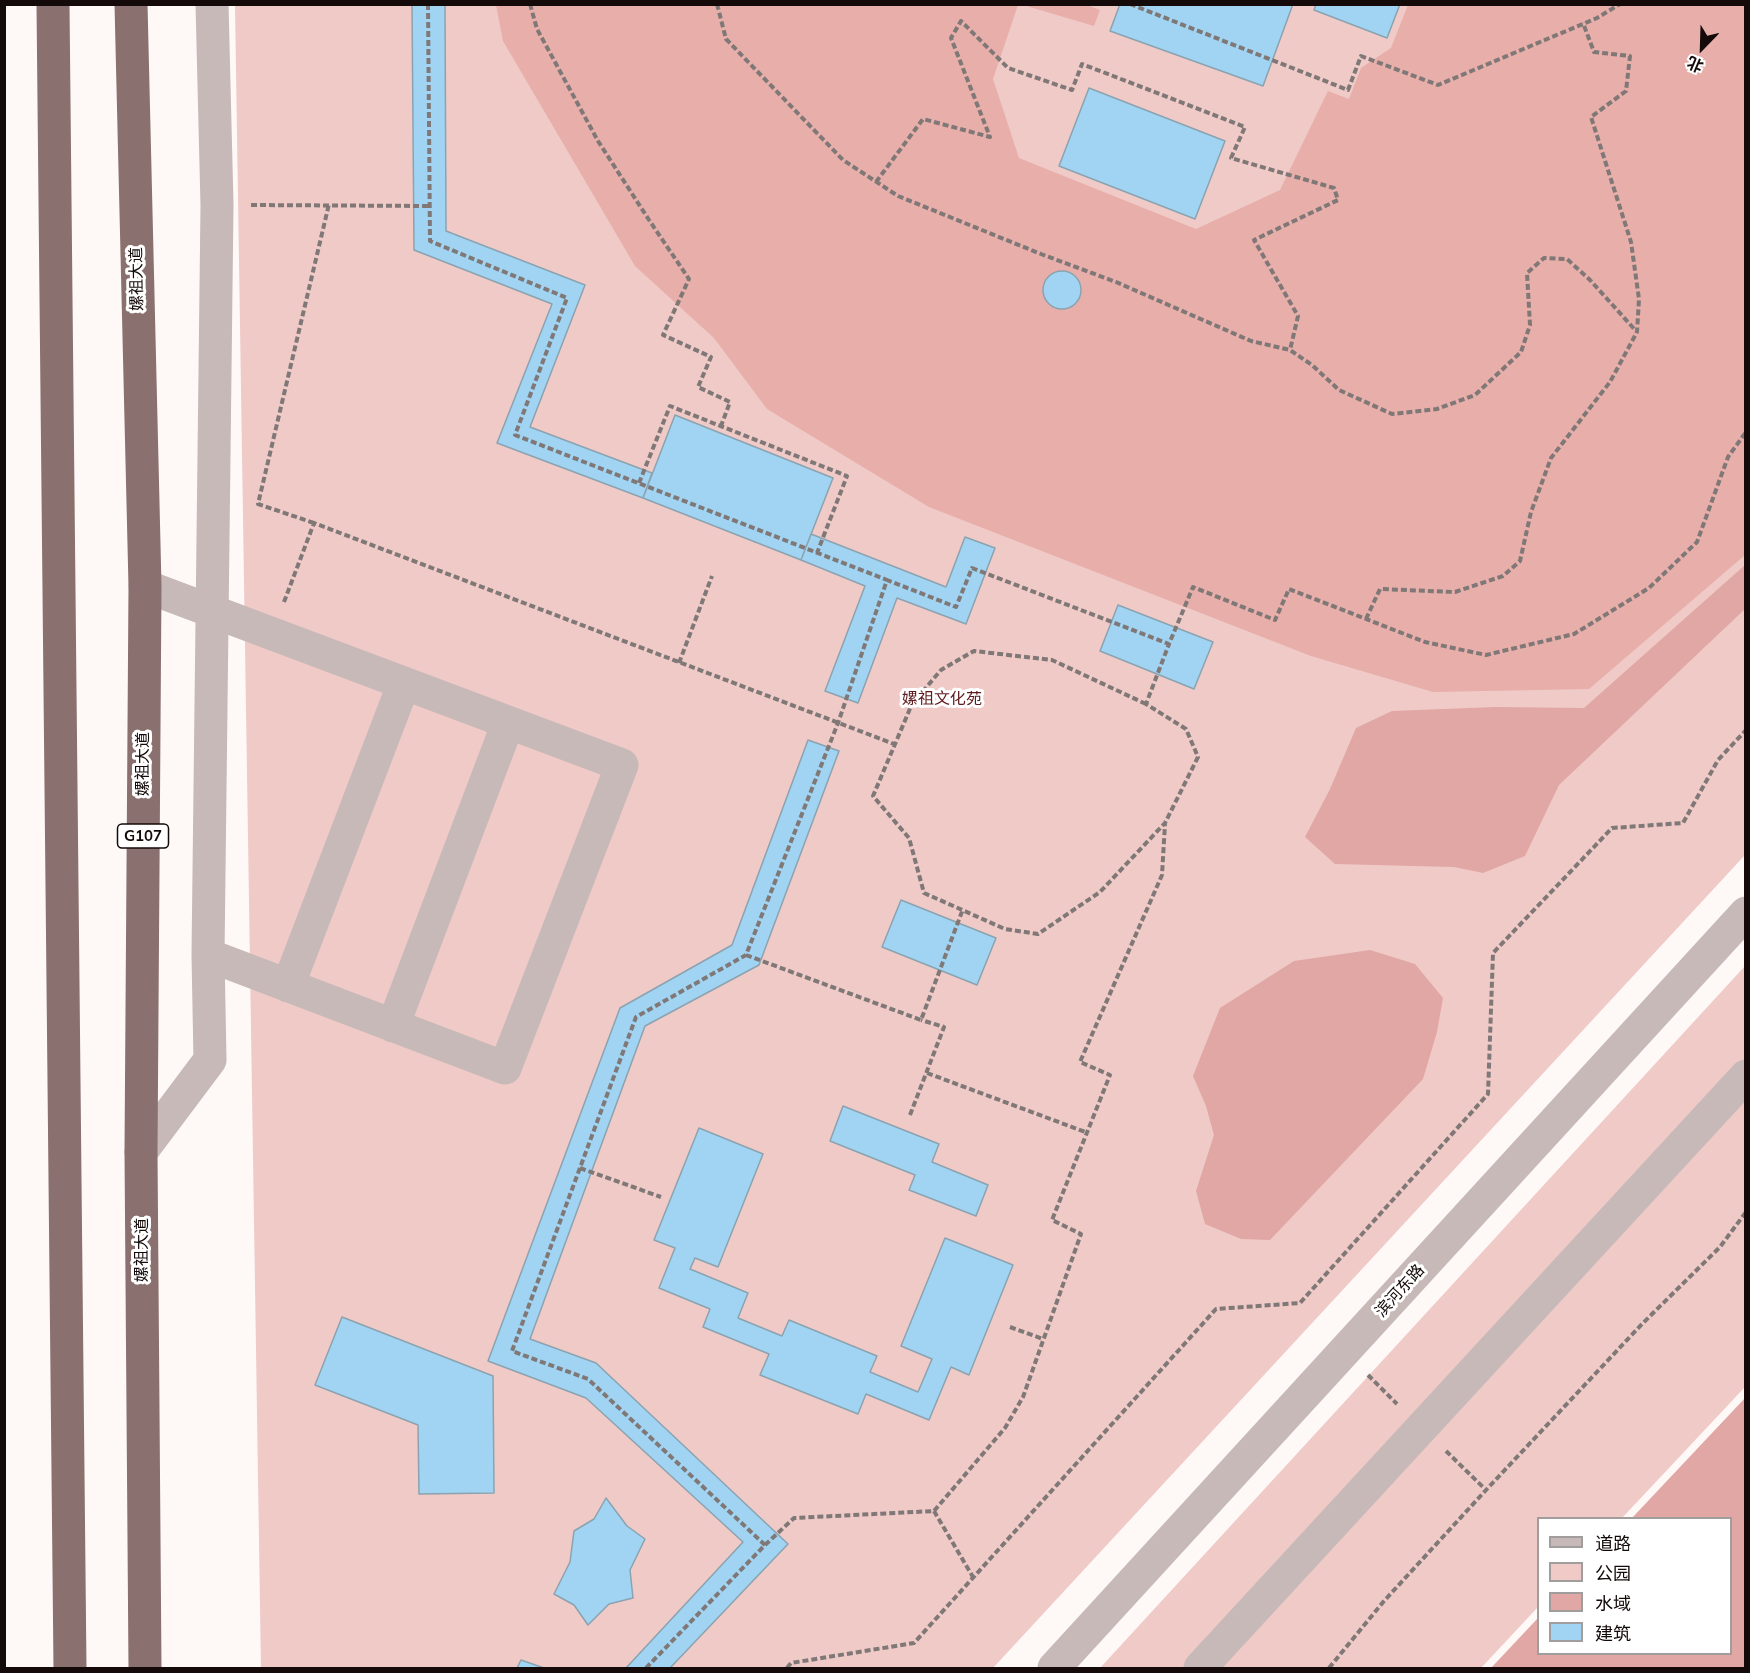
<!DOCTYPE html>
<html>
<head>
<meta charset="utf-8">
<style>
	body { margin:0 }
	#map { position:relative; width:1750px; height:1673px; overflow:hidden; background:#fef8f7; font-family:Mulish,"Noto Sans SC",sans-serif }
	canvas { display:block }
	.frame { position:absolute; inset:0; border:6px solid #130a09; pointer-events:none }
	.legend { position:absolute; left:1537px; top:1517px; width:195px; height:138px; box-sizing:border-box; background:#fff; border:2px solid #a19d9d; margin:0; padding:8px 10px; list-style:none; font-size:18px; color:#130a09 }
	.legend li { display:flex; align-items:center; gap:12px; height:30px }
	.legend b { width:30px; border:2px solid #a19d9d }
	.north { position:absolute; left:1672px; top:18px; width:60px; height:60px; -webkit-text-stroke:4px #fff; paint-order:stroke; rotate:203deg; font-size:16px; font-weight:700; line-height:24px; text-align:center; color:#130a09 }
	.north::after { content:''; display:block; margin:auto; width:21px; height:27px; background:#130a09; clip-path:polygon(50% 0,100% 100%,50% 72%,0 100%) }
</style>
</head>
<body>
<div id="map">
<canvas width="1750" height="1673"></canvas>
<div class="frame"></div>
<ul class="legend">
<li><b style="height:8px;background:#c6b9b8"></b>道路</li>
<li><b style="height:16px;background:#f0cac7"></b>公园</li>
<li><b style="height:16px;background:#e0a7a4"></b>水域</li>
<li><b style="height:16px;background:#a0d4f2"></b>建筑</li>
</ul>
<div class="north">北</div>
</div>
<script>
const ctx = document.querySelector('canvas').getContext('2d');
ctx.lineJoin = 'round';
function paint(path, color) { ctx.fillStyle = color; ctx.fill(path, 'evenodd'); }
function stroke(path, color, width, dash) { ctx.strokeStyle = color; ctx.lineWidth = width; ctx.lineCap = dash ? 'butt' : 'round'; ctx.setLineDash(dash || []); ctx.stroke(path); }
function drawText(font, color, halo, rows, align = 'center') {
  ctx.font = font + ' Mulish,"Noto Sans SC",sans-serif'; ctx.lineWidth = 6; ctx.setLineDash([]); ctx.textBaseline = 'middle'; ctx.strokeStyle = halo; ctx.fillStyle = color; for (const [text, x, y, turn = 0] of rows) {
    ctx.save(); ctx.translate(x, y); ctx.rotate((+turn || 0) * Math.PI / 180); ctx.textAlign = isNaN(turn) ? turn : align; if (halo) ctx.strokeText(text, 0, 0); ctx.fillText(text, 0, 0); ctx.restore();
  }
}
paint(new Path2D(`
	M235 5H1745V855L993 1668H261Z
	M1745 966V1387L1622 1518H1538V1607L1481 1668H1100Z`), '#f0cac7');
paint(new Path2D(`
	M496 5H1018L993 79 1019 158 1196 229 1280 190 1328 91 1349 99 1361 68 1391 48 1408 5H1745V555L1589 689 1433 692 1311 656 929 507 767 409 714 338 635 266 503 41Z
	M1023 5H1087L1100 10 1094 26Z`), '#e7aeaa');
paint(new Path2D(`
	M1745 565V609L1559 785 1525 856 1483 873 1454 867 1335 864 1305 837 1330 789 1356 728 1392 711 1495 707 1584 708Z
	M1370 950 1415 964 1443 998 1437 1032 1423 1079 1270 1240 1241 1239 1205 1224 1196 1191 1214 1135 1206 1106 1193 1076 1220 1008 1294 961Z
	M1745 1398V1668H1491L1538 1618V1654H1730V1518H1632Z`), '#e0a7a4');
const building = new Path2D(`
	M412 4H445L446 231 585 285 530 427 652 473 643 498 497 443 552 304 414 250Z
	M1120 4H1293L1263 86 1110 31Z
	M1316 4H1400L1387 38 1314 10Z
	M1089 88 1225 141 1195 219 1059 166Z
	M1043 290a19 19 0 1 1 38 0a19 19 0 1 1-38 0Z
	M675 415 833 478 801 560 643 498Z
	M811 534 946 587 965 537 995 548 966 624 897 598 858 703 825 691 865 586 801 560Z
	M1118 605 1213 642 1194 689 1100 651Z
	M808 740 839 751 759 965 645 1026 530 1339 596 1363 788 1544 670 1668H626L743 1542 586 1398 488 1361 620 1008 732 945Z
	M901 900 996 938 977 985 882 947Z
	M843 1106 939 1144 932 1162 988 1185 976 1216 909 1190 915 1175 830 1141Z
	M699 1128 763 1154 718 1267 695 1258 690 1269 748 1293 738 1318 782 1336 789 1320 877 1356 870 1372 918 1392 932 1359 901 1346 945 1238 1013 1265 969 1375 951 1367 929 1420 866 1394 858 1414 760 1375 769 1354 703 1327 710 1309 659 1288 675 1248 654 1240Z
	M342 1317 493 1376 494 1493 419 1494 418 1425 315 1385Z
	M606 1498 627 1526 645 1539 630 1570 633 1598 609 1604 588 1625 574 1605 554 1594 570 1562 574 1531 594 1519Z
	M521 1660 544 1668H517Z`);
paint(building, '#a0d4f2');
stroke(building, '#8ba3b0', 1.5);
stroke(new Path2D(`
	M428 4 430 241 567 298 515 435 887 580
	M530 4 537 29 598 141 649 220 689 279 663 335 711 357 698 387 730 402 721 426
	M717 4 726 39 843 160 898 196 1041 254 1116 282 1251 341 1290 350 1312 365 1339 390 1392 414 1437 409 1475 395 1521 352 1530 325 1527 273 1544 258 1567 259 1590 280 1637 332
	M1130 4 1348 90 1361 56 1438 85 1597 18 1620 4
	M876 182 923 119 990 137 951 38 961 21 1008 68 1072 90 1082 64 1245 127 1231 158 1334 188 1338 200 1254 240 1298 316 1290 350
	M251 205 430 206
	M639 483 670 406 847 476 817 553
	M314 523 258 504 329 204
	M284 602 314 523 894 744
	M1366 619 1380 589 1455 592 1503 576 1520 561 1531 512 1551 458 1610 382 1637 332 1639 299 1631 242 1591 117 1626 91 1630 56 1594 52 1583 23
	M679 663 712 576
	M1146 704 1052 660 974 651 941 670 912 704 873 796 909 838 924 893 1005 929 1038 934 1100 892 1165 823 1198 757 1186 729 1146 704 1169 644
	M746 955 921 1020 963 909
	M927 1073 1088 1133
	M910 1115 944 1027 921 1020
	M580 1168 661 1197
	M1010 1327 1043 1339
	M1368 1375 1397 1404
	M1446 1451 1486 1490
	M934 1511 973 1577
	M765 1545 794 1518 934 1511 1005 1428 1023 1397 1081 1234 1052 1220 1110 1075 1080 1062 1162 875 1165 824
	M646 1668 765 1545 588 1379 512 1351 636 1017 746 955 838 723 887 580 956 607 972 568 1169 644 1193 587 1275 620 1289 589 1425 642 1486 655 1574 634 1649 588 1697 542 1728 457 1746 432
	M787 1668 791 1663 914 1643 1216 1309 1300 1303 1488 1094 1493 953 1612 828 1683 823 1718 760 1746 730
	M1329 1668 1384 1601 1486 1490 1642 1324 1720 1247 1746 1212`), '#7f7877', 4, [6, 3]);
stroke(new Path2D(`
	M145 586 622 765 505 1068 208 955
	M288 986 404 683
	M393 1026 508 723
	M141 1152 210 1060 208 955 217 205 212 4
	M1054 1668 1746 913
	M1200 1668 1746 1076`), '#c6b9b8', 33);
stroke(new Path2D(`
	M53 4 70 1668
	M131 4 145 586 141 1152 145 1668`), '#8a706e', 33);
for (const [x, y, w] of [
	[143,836,51]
]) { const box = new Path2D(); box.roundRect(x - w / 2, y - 12, w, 24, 4.5); ctx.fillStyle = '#fff'; ctx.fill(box); stroke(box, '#130a09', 1.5); }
drawText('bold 15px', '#130a09', null, [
	["G107",143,836]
]);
drawText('16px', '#130a09', '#fff', [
	["嫘祖大道",137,279,-91],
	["嫘祖大道",143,764,-90],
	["嫘祖大道",142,1250,-90],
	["滨河东路",1400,1291,-48]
]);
drawText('16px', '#5e1b1d', '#fff', [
	["嫘祖文化苑",942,699]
]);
</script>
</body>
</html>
